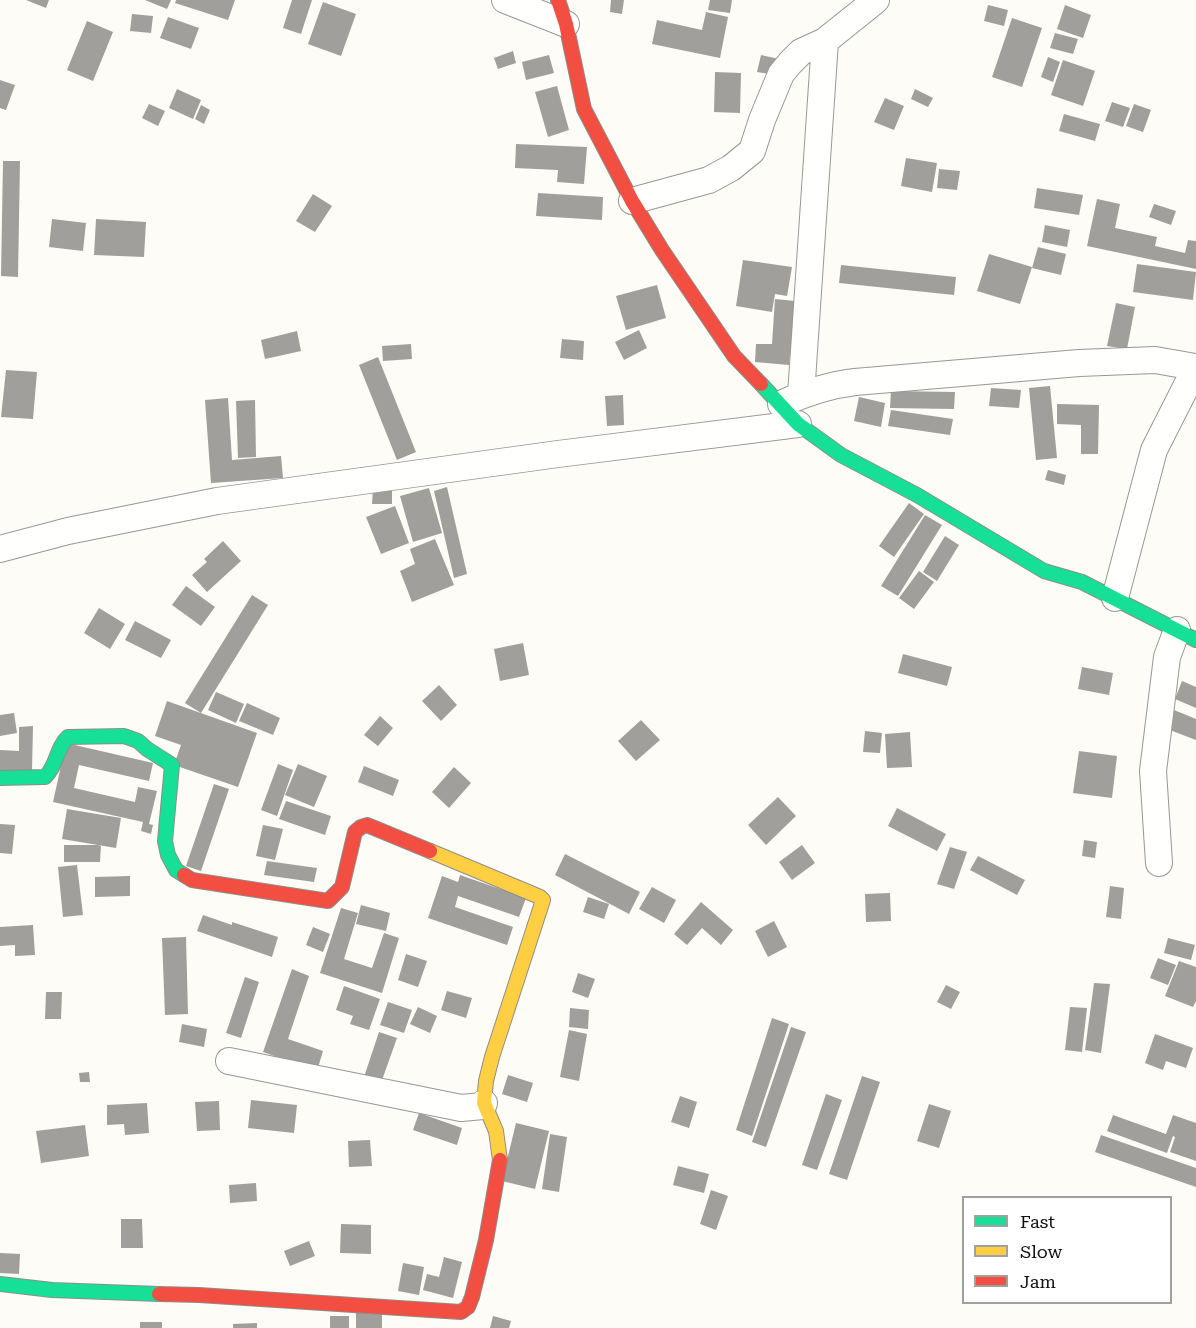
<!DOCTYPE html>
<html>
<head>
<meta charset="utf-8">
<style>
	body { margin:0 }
	#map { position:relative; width:1196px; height:1328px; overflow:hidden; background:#fdfcf7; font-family:"Roboto Serif",serif }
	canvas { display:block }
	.legend { position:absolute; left:962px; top:1196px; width:210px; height:108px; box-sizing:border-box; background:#fff; border:2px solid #a0a0a0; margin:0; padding:8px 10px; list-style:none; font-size:18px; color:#111 }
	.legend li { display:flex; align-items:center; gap:12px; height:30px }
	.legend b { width:30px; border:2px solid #a0a0a0 }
</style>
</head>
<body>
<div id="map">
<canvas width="1196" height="1328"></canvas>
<ul class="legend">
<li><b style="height:8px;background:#16e098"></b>Fast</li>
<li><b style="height:8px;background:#ffcf43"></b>Slow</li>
<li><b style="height:8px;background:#f24e42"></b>Jam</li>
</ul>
</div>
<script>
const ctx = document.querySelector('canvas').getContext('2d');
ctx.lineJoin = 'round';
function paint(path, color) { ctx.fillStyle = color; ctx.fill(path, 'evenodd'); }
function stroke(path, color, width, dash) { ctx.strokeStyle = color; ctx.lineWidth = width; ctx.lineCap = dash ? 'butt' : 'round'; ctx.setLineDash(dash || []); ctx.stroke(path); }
paint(new Path2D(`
	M26 0H49L46 8Z
	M145 0H171L167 9Z
	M176 0H235L228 20 175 3Z
	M292 0H312L301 34 283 28Z
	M611 0H624L622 14 610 12Z
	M710 0H732L730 13 708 10Z
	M323 2 356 14 341 56 308 44Z
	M988 5 1008 10 1004 26 984 21Z
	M1065 5 1091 15 1083 38 1057 29Z
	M706 12 728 17 720 58 652 44 657 20 702 30Z
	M132 14 153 16 151 33 130 31Z
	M168 17 199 28 191 49 160 38Z
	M1012 18 1042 28 1022 87 992 77Z
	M87 21 113 32 93 81 67 70Z
	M1055 33 1078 39 1073 54 1050 48Z
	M513 51 516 63 498 69 494 58Z
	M549 55 554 73 526 80 522 62Z
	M761 55 779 59 776 75 757 72Z
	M1048 57 1060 62 1053 82 1041 77Z
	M1063 60 1095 71 1083 106 1051 95Z
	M715 72 741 73 740 113 714 112Z
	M0 80 15 85 6 110 0 108Z
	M557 86 569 130 548 137 535 92Z
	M177 89 201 100 193 119 169 108Z
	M915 89 933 98 928 107 911 99Z
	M885 98 904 106 894 130 874 122Z
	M1112 102 1130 108 1123 127 1105 121Z
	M149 104 165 111 158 126 142 118Z
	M1134 104 1151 110 1143 132 1126 126Z
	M201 105 210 110 204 124 195 119Z
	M1064 114 1100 124 1095 141 1059 131Z
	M516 144 587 147 584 184 557 182 558 170 515 168Z
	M906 158 937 163 932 192 901 186Z
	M3 161H20L18 277 1 276Z
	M939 169 960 171 957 190 937 188Z
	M1037 188 1083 195 1079 215 1034 208Z
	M538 193 603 197 602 220 536 216Z
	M313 194 332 206 315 232 296 221Z
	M1097 199 1120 204 1115 228 1157 237 1155 246 1185 253 1188 240 1196 241V269L1087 246Z
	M1154 204 1176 211 1171 225 1149 217Z
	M52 219 86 223 83 251 49 247Z
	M96 219 146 222 144 257 94 255Z
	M1045 225 1070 230 1067 247 1042 242Z
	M1038 247 1066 254 1061 275 1032 268Z
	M989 254 1032 267 1020 304 977 291Z
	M743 260 792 267 787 296 775 294 772 312 736 306Z
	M1137 264 1196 272 1193 300 1133 292Z
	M841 265 956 277 954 295 839 283Z
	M657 285 666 318 626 330 616 296Z
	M775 299 795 301 789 365 755 362 756 344H772Z
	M1116 303 1135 307 1127 349 1107 346Z
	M639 330 647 348 624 360 615 342Z
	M297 331 301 351 265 359 261 340Z
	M562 339 584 341 583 360 560 358Z
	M411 344 412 359 383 361 382 346Z
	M378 357 416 452 397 460 359 365Z
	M6 370 37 372 33 419 1 417Z
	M1050 386 1057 458 1036 460 1029 388Z
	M991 388 1021 390 1019 408 989 406Z
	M891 391 955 392 954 409 890 408Z
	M623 395 624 425 607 426 605 396Z
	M859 397 885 403 881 427 854 421Z
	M228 398 232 460 281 456 283 478 211 483 205 400Z
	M255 400 256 457 238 458 236 401Z
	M1057 404 1099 405 1098 454H1081V425L1057 424Z
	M891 410 953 419 950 435 888 426Z
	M1048 470 1066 475 1064 485 1045 480Z
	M373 487 392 488V504H372Z
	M447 487 467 574 454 578 434 491Z
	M429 488 442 533 413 542 400 496Z
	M909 503 924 514 894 557 879 546Z
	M395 506 409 543 381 554 366 517Z
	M925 515 942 525 898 596 881 586Z
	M945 536 959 545 937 581 923 572Z
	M435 539 454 585 412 602 400 571 415 564 410 549Z
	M223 541 241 561 207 592 192 575 207 562 204 559Z
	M919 571 934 582 914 609 899 598Z
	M186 586 215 607 201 626 172 605Z
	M252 595 268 605 201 713 185 703Z
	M99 608 125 624 110 649 84 633Z
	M135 621 171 640 161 658 125 640Z
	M523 643 529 675 500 681 494 649Z
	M903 654 952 667 947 686 898 673Z
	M1082 667 1113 673 1109 695 1078 689Z
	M1182 681 1196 687V708L1175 699Z
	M439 685 457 705 441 721 422 701Z
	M216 692 244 704 236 723 208 710Z
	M167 701 257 733 238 787 174 765 181 745 155 736Z
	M247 703 280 718 273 735 239 721Z
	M1174 710 1196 719V740L1167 729Z
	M14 713 17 733 0 736V715Z
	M380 716 393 728 378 746 364 735Z
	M641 720 660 740 636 761 618 741Z
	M33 726 32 771H0V750L19 751V727Z
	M865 731 882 733 880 753 863 752Z
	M910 732 912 767 887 768 885 734Z
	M66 743 153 763 149 781 79 765 74 788 135 802 138 787 157 791 149 824 153 825 151 834 141 831 143 822 53 802Z
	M1079 751 1117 756 1112 798 1073 793Z
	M278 764 293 770 277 816 261 810Z
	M298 764 327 776 314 807 285 795Z
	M364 766 399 780 393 796 358 782Z
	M454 767 471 783 449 808 432 792Z
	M214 784 229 789 201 871 186 866Z
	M778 797 796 816 766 845 748 825Z
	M286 801 331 816 325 835 279 819Z
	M897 808 946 834 937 851 888 826Z
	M67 809 121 818 116 848 62 839Z
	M0 824 15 825 12 854 0 853Z
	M263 825 283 829 275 860 256 856Z
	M1084 840 1097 842 1095 858 1082 856Z
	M64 845H101L100 862H64Z
	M802 845 815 863 792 880 779 862Z
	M950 847 967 852 954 889 937 884Z
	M565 854 640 892 629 914 555 875Z
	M978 856 1025 880 1017 895 970 870Z
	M267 861 317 868 314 882 264 875Z
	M77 865 83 915 63 917 58 867Z
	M460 875 526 898 519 917 458 896 455 907 513 927 507 945 428 918 442 876 458 882Z
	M130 876V896L95 897V877Z
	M1110 886 1124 888 1121 919 1106 917Z
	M652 887 676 900 664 923 639 909Z
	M890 893 891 921 866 922 865 894Z
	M588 897 609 904 604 919 583 912Z
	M701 902 733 930 721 945 702 928 687 945 674 934Z
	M361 905 390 913 386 931 356 924Z
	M341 908 358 913 344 959 372 968 384 933 399 938 382 993 320 973Z
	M203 915 232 925V922L278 937 272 957 197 931Z
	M774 921 787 947 768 957 755 931Z
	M33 925 35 955 15 956V945L0 946V927Z
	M313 927 330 934 323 952 306 945Z
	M186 937 188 1014 165 1015 162 938Z
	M1168 938 1195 945 1191 960 1164 953Z
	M406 954 427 961 418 987 398 980Z
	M1158 958 1176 965 1168 985 1150 978Z
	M1179 961 1196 967V1001L1193 1007 1165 996Z
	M292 969 309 976 288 1039 323 1051 317 1071 263 1052Z
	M578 973 595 979 588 998 572 992Z
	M245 977 259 982 241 1038 226 1033Z
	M1094 983 1110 984 1101 1053 1085 1050Z
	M946 985 960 992 951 1009 937 1002Z
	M344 986 380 999 369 1030 350 1024 353 1016 336 1010Z
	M447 991 472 998 466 1018 441 1010Z
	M46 992H62L61 1019H45Z
	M388 1002 412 1010 404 1033 380 1025Z
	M418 1007 437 1016 430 1033 410 1024Z
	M1070 1007 1087 1008 1082 1052 1065 1050Z
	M570 1008 589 1010 588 1029 569 1027Z
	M772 1018 789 1024 752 1136 736 1130Z
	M182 1024 207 1029 204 1047 179 1042Z
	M791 1027 806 1032 766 1147 752 1142Z
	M569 1030 587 1034 579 1081 560 1077Z
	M379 1032 397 1038 381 1083 364 1077Z
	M1155 1034 1193 1048 1186 1068 1166 1061 1163 1070 1145 1063Z
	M89 1072 90 1082H80L79 1073Z
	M508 1075 533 1083 527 1102 502 1094Z
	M862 1076 880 1082 847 1180 829 1174Z
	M826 1094 842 1100 817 1170 802 1165Z
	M680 1096 697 1102 689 1128 671 1122Z
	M251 1100 297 1105 294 1133 248 1128Z
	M219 1101 220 1130 197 1131 195 1102Z
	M147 1103 149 1133 125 1135 124 1124 107 1125V1105Z
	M929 1104 951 1111 939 1148 917 1141Z
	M419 1113 462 1128 457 1145 413 1130Z
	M1113 1115 1166 1134 1173 1115 1196 1123V1161L1170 1152 1175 1137 1173 1136 1167 1153 1107 1131Z
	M516 1123 549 1131 535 1189 502 1181Z
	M85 1125 89 1156 41 1163 36 1131Z
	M550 1134 567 1137 559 1192 542 1189Z
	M1101 1135 1196 1168V1187L1095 1152Z
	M370 1140 372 1166 349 1167 348 1141Z
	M678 1166 709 1174 704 1193 673 1185Z
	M256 1183 257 1201 230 1203 229 1185Z
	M711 1190 728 1196 716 1230 700 1224Z
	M121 1219H142L143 1248H121Z
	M341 1224 371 1225V1254L340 1253Z
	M309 1241 315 1256 290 1266 284 1251Z
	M0 1253 20 1254 19 1274 0 1273Z
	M444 1257 462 1262 453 1298 423 1290 427 1274 439 1277Z
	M403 1263 424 1267 419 1295 398 1291Z
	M356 1313H382V1328H356Z
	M330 1316H349V1328H330Z
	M493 1316 511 1321 509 1328H490Z
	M140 1322H162V1328H140Z
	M257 1323V1328H233V1324Z`), '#a19f9c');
const street = new Path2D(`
	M505 0 566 24
	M632 201 709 180 731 168 752 151 762 120 781 74 790 63 801 52 825 41 876 0
	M801 395 825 41
	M781 404C805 393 829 385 855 382L1079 363 1155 360 1195 367
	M0 549 68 531 217 501 558 454 798 424
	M1115 598 1154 450 1196 367
	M1159 863 1153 771 1167 657 1177 630
	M229 1061 461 1108 483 1106 484 1103`);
const fast = new Path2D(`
	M761 384 798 424 841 455 917 495 1044 571 1082 582 1196 640
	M0 778 45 777C57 766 56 748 68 737L124 736 138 741 147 749 172 765 165 841 168 855 176 870 184 875
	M0 1284 52 1290 159 1294`);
const slow = new Path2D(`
	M430 851 540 897 543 900 492 1057 486 1081 484 1103 496 1131 500 1160`);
const jam = new Path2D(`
	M558 0 566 24 584 109 632 201 662 250 734 356 761 384
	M184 875 192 880 328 901 342 887 355 832 361 827 367 825 430 851
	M159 1294 199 1295 461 1312 468 1307 472 1297 486 1240 500 1160`);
stroke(street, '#979795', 28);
stroke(fast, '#8e8d8b', 16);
stroke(slow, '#8e8d8b', 16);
stroke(jam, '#8e8d8b', 16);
stroke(street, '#fffffe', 26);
stroke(fast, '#16e098', 14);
stroke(slow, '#ffcf43', 14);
stroke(jam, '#f24e42', 14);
</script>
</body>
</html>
